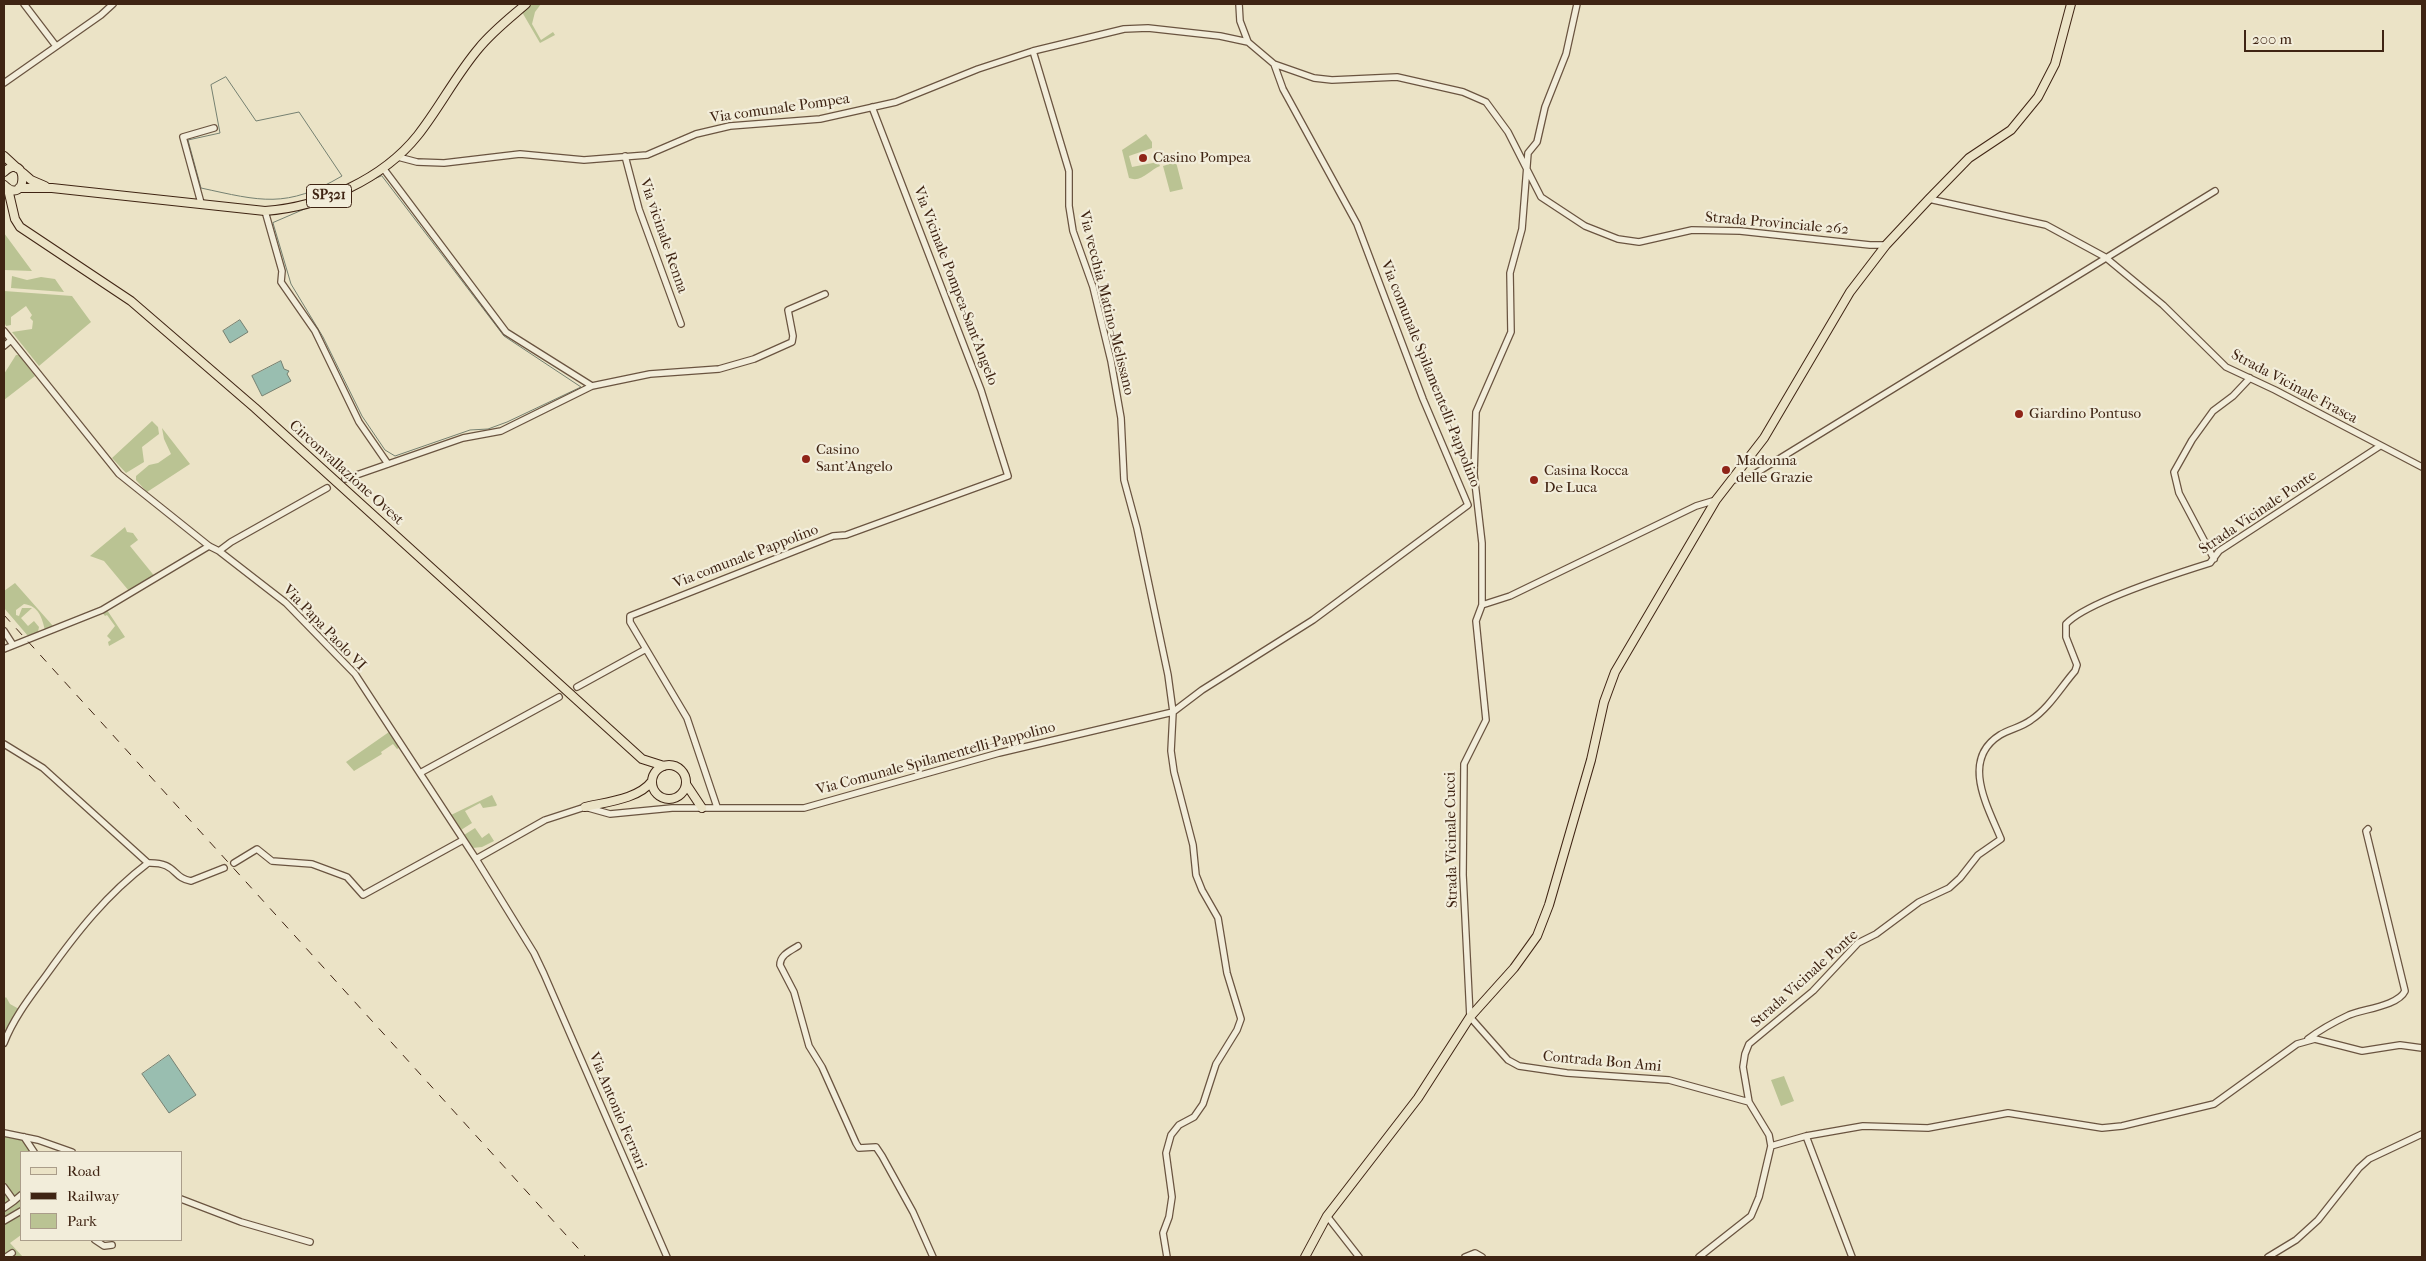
<!DOCTYPE html>
<html>
<head>
<meta charset="utf-8">
<style>
	body { margin:0 }
	#map { position:relative; width:2426px; height:1261px; overflow:hidden; background:#ebe3c6; font-family:"IM FELL French Canon",serif }
	canvas { display:block }
	.frame { position:absolute; inset:0; border:5px solid #3f2413; pointer-events:none }
	.legend { position:absolute; left:20px; top:1151px; width:162px; height:90px; box-sizing:border-box; background:#f2edda; border:1px solid #aa9d8a; margin:0; padding:6px 9px; list-style:none; font-size:15px; color:#3f2413 }
	.legend li { display:flex; align-items:center; gap:10px; height:25px }
	.legend b { width:25px; border:1px solid #aa9d8a }
	.scale { position:absolute; left:2244px; top:30px; width:140px; height:22px; box-sizing:border-box; border:2px solid #3f2413; border-top:0; padding-left:6px; font-size:15px; line-height:18px; white-space:nowrap; color:#3f2413; -webkit-text-stroke:4px #f2edda; paint-order:stroke }
</style>
</head>
<body>
<div id="map">
<canvas width="2426" height="1261"></canvas>
<div class="frame"></div>
<ul class="legend">
<li><b style="height:6px;background:#ebe3c6"></b>Road</li>
<li><b style="height:6px;background:#3f2413"></b>Railway</li>
<li><b style="height:14px;background:#bac393"></b>Park</li>
</ul>
<div class="scale">200 m</div>
</div>
<script>
const ctx = document.querySelector('canvas').getContext('2d');
ctx.lineJoin = 'round';
function paint(path, color) { ctx.fillStyle = color; ctx.fill(path, 'evenodd'); }
function stroke(path, color, width, dash) { ctx.strokeStyle = color; ctx.lineWidth = width; ctx.lineCap = dash ? 'butt' : 'round'; ctx.setLineDash(dash || []); ctx.stroke(path); }
function drawText(font, color, halo, rows, align = 'center') {
  ctx.font = font + ' "IM FELL French Canon",serif'; ctx.lineWidth = 4.5; ctx.setLineDash([]); ctx.textBaseline = 'middle'; ctx.strokeStyle = halo; ctx.fillStyle = color; for (const [text, x, y, turn = 0] of rows) {
    ctx.save(); ctx.translate(x, y); ctx.rotate((+turn || 0) * Math.PI / 180); ctx.textAlign = isNaN(turn) ? turn : align; if (halo) ctx.strokeText(text, 0, 0); ctx.fillText(text, 0, 0); ctx.restore();
  }
}
paint(new Path2D(`
	M531 4H541L535 12 532 24 541 40 553 32 555 35 540 43 522 12Z
	M1146 134 1152 142V148L1129 156 1132 167 1158 162 1160 166C1149 170 1142 183 1129 178L1122 150Z
	M1176 162 1183 189 1170 192 1163 166Z
	M4 233 32 271 4 270Z
	M12 276 27 280 41 277 55 279 64 292 11 288Z
	M4 291 72 296 91 322 39 366 12 332 32 329 33 321 30 318 32 315 26 306 11 317V325L6 326 4 322Z
	M16 355H19L35 376 4 400V374Z
	M152 421 158 427 159 434 142 447 144 462 126 473 112 458Z
	M162 428 190 464 147 492 136 480V476L149 465 158 463 171 454 164 439Z
	M125 527 127 532 133 533 138 540 130 546 156 578 129 591 104 561 90 556Z
	M15 583 53 626 45 630C42 618 39 606 24 604L16 610V615L19 616 22 608H32L21 618 28 626 34 621 39 627 38 632 28 636 4 608V591Z
	M107 610 125 637 109 646 108 642 111 640 107 636 115 626 107 615 105 616 102 612Z
	M389 732 399 748 397 749 393 744 381 752 382 754 354 771 346 762Z
	M492 795 497 805 496 806 483 808 480 803 465 811 472 823 461 830 451 815Z
	M475 828 482 838 489 833 494 841 482 847 472 848 464 835Z
	M6 997 10 1004 19 1009 4 1038V999Z
	M1784 1076 1794 1101 1781 1106 1771 1080Z
	M4 1135 21 1139 32 1152H21V1235L10 1243 23 1257H4Z`), '#bac393');
const water = new Path2D(`
	M240 320 248 332 230 343 223 331Z
	M281 361 284 369 289 371 287 374 291 381 262 396 252 376Z
	M169 1055 196 1095 169 1113 142 1074Z`);
paint(water, '#99beb0');
stroke(water, '#758071', 1);
stroke(new Path2D(`
	M226 77 256 121 299 112 342 176C286 209 261 201 201 188L188 140 220 133 211 85Z
	M382 176 504 336 581 387 507 422 488 429 470 430 395 456 385 450 362 416 323 337 291 284 273 223Z`), '#758071', 1);
const minor = new Path2D(`
	M24 4 56 46
	M1239 4 1240 21 1248 42 1274 64 1314 78 1332 80 1397 77 1463 92 1486 102 1508 132 1541 197 1585 226 1618 239 1639 242 1692 230 1740 231 1870 245H1886
	M1577 4 1566 54 1545 107 1537 142 1528 153 1522 229 1510 273 1511 332 1476 412 1474 474 1482 543V605L1476 621 1486 720 1464 764 1463 875 1470 1017 1508 1060 1519 1066 1567 1073 1669 1080 1749 1102
	M1033 51 1069 171V206L1073 231 1093 287 1111 361 1121 418 1124 480 1137 528 1168 675 1173 712 1171 751 1174 772 1193 845 1196 875 1202 890 1218 918 1227 973 1241 1019 1237 1030 1216 1064 1203 1104 1194 1117 1179 1125 1171 1135 1166 1153 1172 1197 1169 1217 1163 1233 1167 1257
	M4 83 101 15 113 4
	M625 156 639 209 681 324
	M398 157 417 162 444 163 520 154 584 160 647 155 696 134 730 126 820 119 896 102 978 69 1033 51 1124 29 1148 28 1220 36 1248 42
	M383 168 506 332 592 386
	M1929 199 2046 225 2105 257 2163 305 2226 367 2275 390 2422 467
	M201 203 183 137 214 128
	M265 211 282 271 281 282 315 331 359 422 388 464
	M4 331 119 474 209 546 219 551 286 603 355 674 476 859 534 953 544 974 667 1257
	M4 346 11 340
	M345 479 463 438 501 431 592 386 650 374 719 369 754 359 792 342 793 336 788 310 825 294
	M1731 480 1748 478 2215 191
	M219 551 231 542 327 488
	M2214 559 2179 493 2174 472 2192 440 2213 411 2233 396 2250 378
	M1482 605 1510 596 1696 506 1716 500
	M4 631 13 645
	M4 649 102 610 209 546
	M646 649 687 718 717 807
	M577 687 646 649 630 622V616L833 536 846 535 1008 476 981 390 872 107
	M4 744 43 768 148 863
	M420 773 559 697
	M476 859 545 820 585 807 610 814 672 808H804L999 753 1173 712 1202 690 1313 620 1468 505 1423 399 1357 224 1283 89 1274 64
	M234 863 257 849 272 861 312 864 347 877 363 895 463 840
	M798 946C790 951 780 955 780 965L794 992 809 1046 822 1067 856 1143 859 1148 876 1147 882 1156 913 1212 933 1257
	M2308 1039C2321 1029 2334 1022 2349 1015 2363 1009 2398 1006 2405 991L2366 831 2368 829
	M4 1043C14 1017 31 996 47 974 77 932 107 894 148 863 177 862 172 878 191 881L224 868
	M4 1133 38 1140 72 1152
	M1806 1136 1852 1257
	M24 1137 34 1152
	M1771 1146 1806 1136 1863 1126 1928 1128 2008 1113 2102 1128 2122 1126 2214 1104 2297 1044 2315 1039 2362 1051 2400 1045 2422 1048
	M4 1187 14 1201 21 1195
	M181 1199 241 1222 310 1242
	M4 1208 14 1201
	M1327 1216 1359 1257
	M4 1221 21 1211
	M95 1240 104 1246 112 1245
	M6 1257 12 1253
	M1465 1257 1475 1253 1482 1257
	M1699 1257 1751 1216 1759 1197 1771 1146 1769 1135 1749 1102 1743 1067 1745 1054 1749 1044 1813 991 1858 943 1876 934 1919 902 1949 888 1960 878 1978 855 2001 839C1988 807 1960 760 2000 735 2010 729 2022 727 2031 720 2049 708 2061 687 2075 671L2077 665 2066 637V624C2086 602 2178 573 2210 563L2219 551 2380 446
	M2268 1257 2296 1240 2318 1220 2359 1168 2369 1159 2422 1134`);
const major = new Path2D(`
	M4 156 17 168
	M4 172C29 150 28 208 4 185
	M23 173 31 180 45 186
	M19 188H52L265 211C321 207 383 179 418 135 440 107 456 75 479 48 493 31 510 18 526 4
	M8 189 15 219 20 227 131 301 255 408 642 759 664 766
	M652 782a17 17 0 1 1 34 0a17 17 0 1 1-34 0Z
	M686 784 702 808
	M585 807C606 802 639 799 652 781
	M1305 1257 1327 1216 1418 1098 1470 1017 1514 968 1537 936 1549 905 1591 760 1604 702 1615 672 1716 500 1764 438 1850 292 1886 245 1929 199 1969 158 2011 130 2038 97 2055 64 2071 4`);
stroke(minor, '#6a5440', 8);
stroke(major, '#3f2413', 10);
stroke(minor, '#f2edda', 5.5);
stroke(major, '#ebe3c6', 8);
stroke(new Path2D(`
	M4 615 586 1257`), '#3f2413', 1, [9, 9]);
for (const [x, y, r, color] of [
	[1143,158,5,"#8f2418"],
	[2019,414,5,"#8f2418"],
	[806,459,5,"#8f2418"],
	[1726,470,5,"#8f2418"],
	[1534,480,5,"#8f2418"]
]) { const dot = new Path2D(); dot.arc(x, y, r, 0, 2 * Math.PI); ctx.fillStyle = color; ctx.fill(dot); stroke(dot, '#f2edda', 2); }
for (const [x, y, w] of [
	[329,196,45]
]) { const box = new Path2D(); box.roundRect(x - w / 2, y - 11.5, w, 23, 4); ctx.fillStyle = '#f2edda'; ctx.fill(box); stroke(box, '#3f2413', 1); }
drawText('bold 14px', '#3f2413', null, [
	["SP321",329,196]
]);
drawText('15px', '#3f2413', '#f2edda', [
	["Via comunale Pompea",780,109,-8],
	["Strada Provinciale 262",1777,224,5],
	["Via vicinale Renna",663,236,71],
	["Via Vicinale Pompea-Sant'Angelo",955,286,69],
	["Via vecchia Matino-Melissano",1106,303,76],
	["Via comunale Spilamentelli-Pappolino",1430,374,68],
	["Strada Vicinale Frasca",2294,387,28],
	["Circonvallazione Ovest",346,473,42],
	["Strada Vicinale Ponte",2258,513,-34],
	["Via comunale Pappolino",746,557,-21],
	["Via Papa Paolo VI",324,628,46],
	["Via Comunale Spilamentelli-Pappolino",936,759,-15],
	["Strada Vicinale Cucci",1452,840,-91],
	["Strada Vicinale Ponte",1805,979,-42],
	["Contrada Bon Ami",1602,1062,5],
	["Via Antonio Ferrari",617,1111,67]
]);
drawText('15px', '#3f2413', '#f2edda', [
	["Casino Pompea",1153,158],
	["Giardino Pontuso",2029,414],
	["Casino",816,450],
	["Sant'Angelo",816,467],
	["Madonna",1736,461],
	["delle Grazie",1736,478],
	["Casina Rocca",1544,471],
	["De Luca",1544,488]
], 'left');
</script>
</body>
</html>
